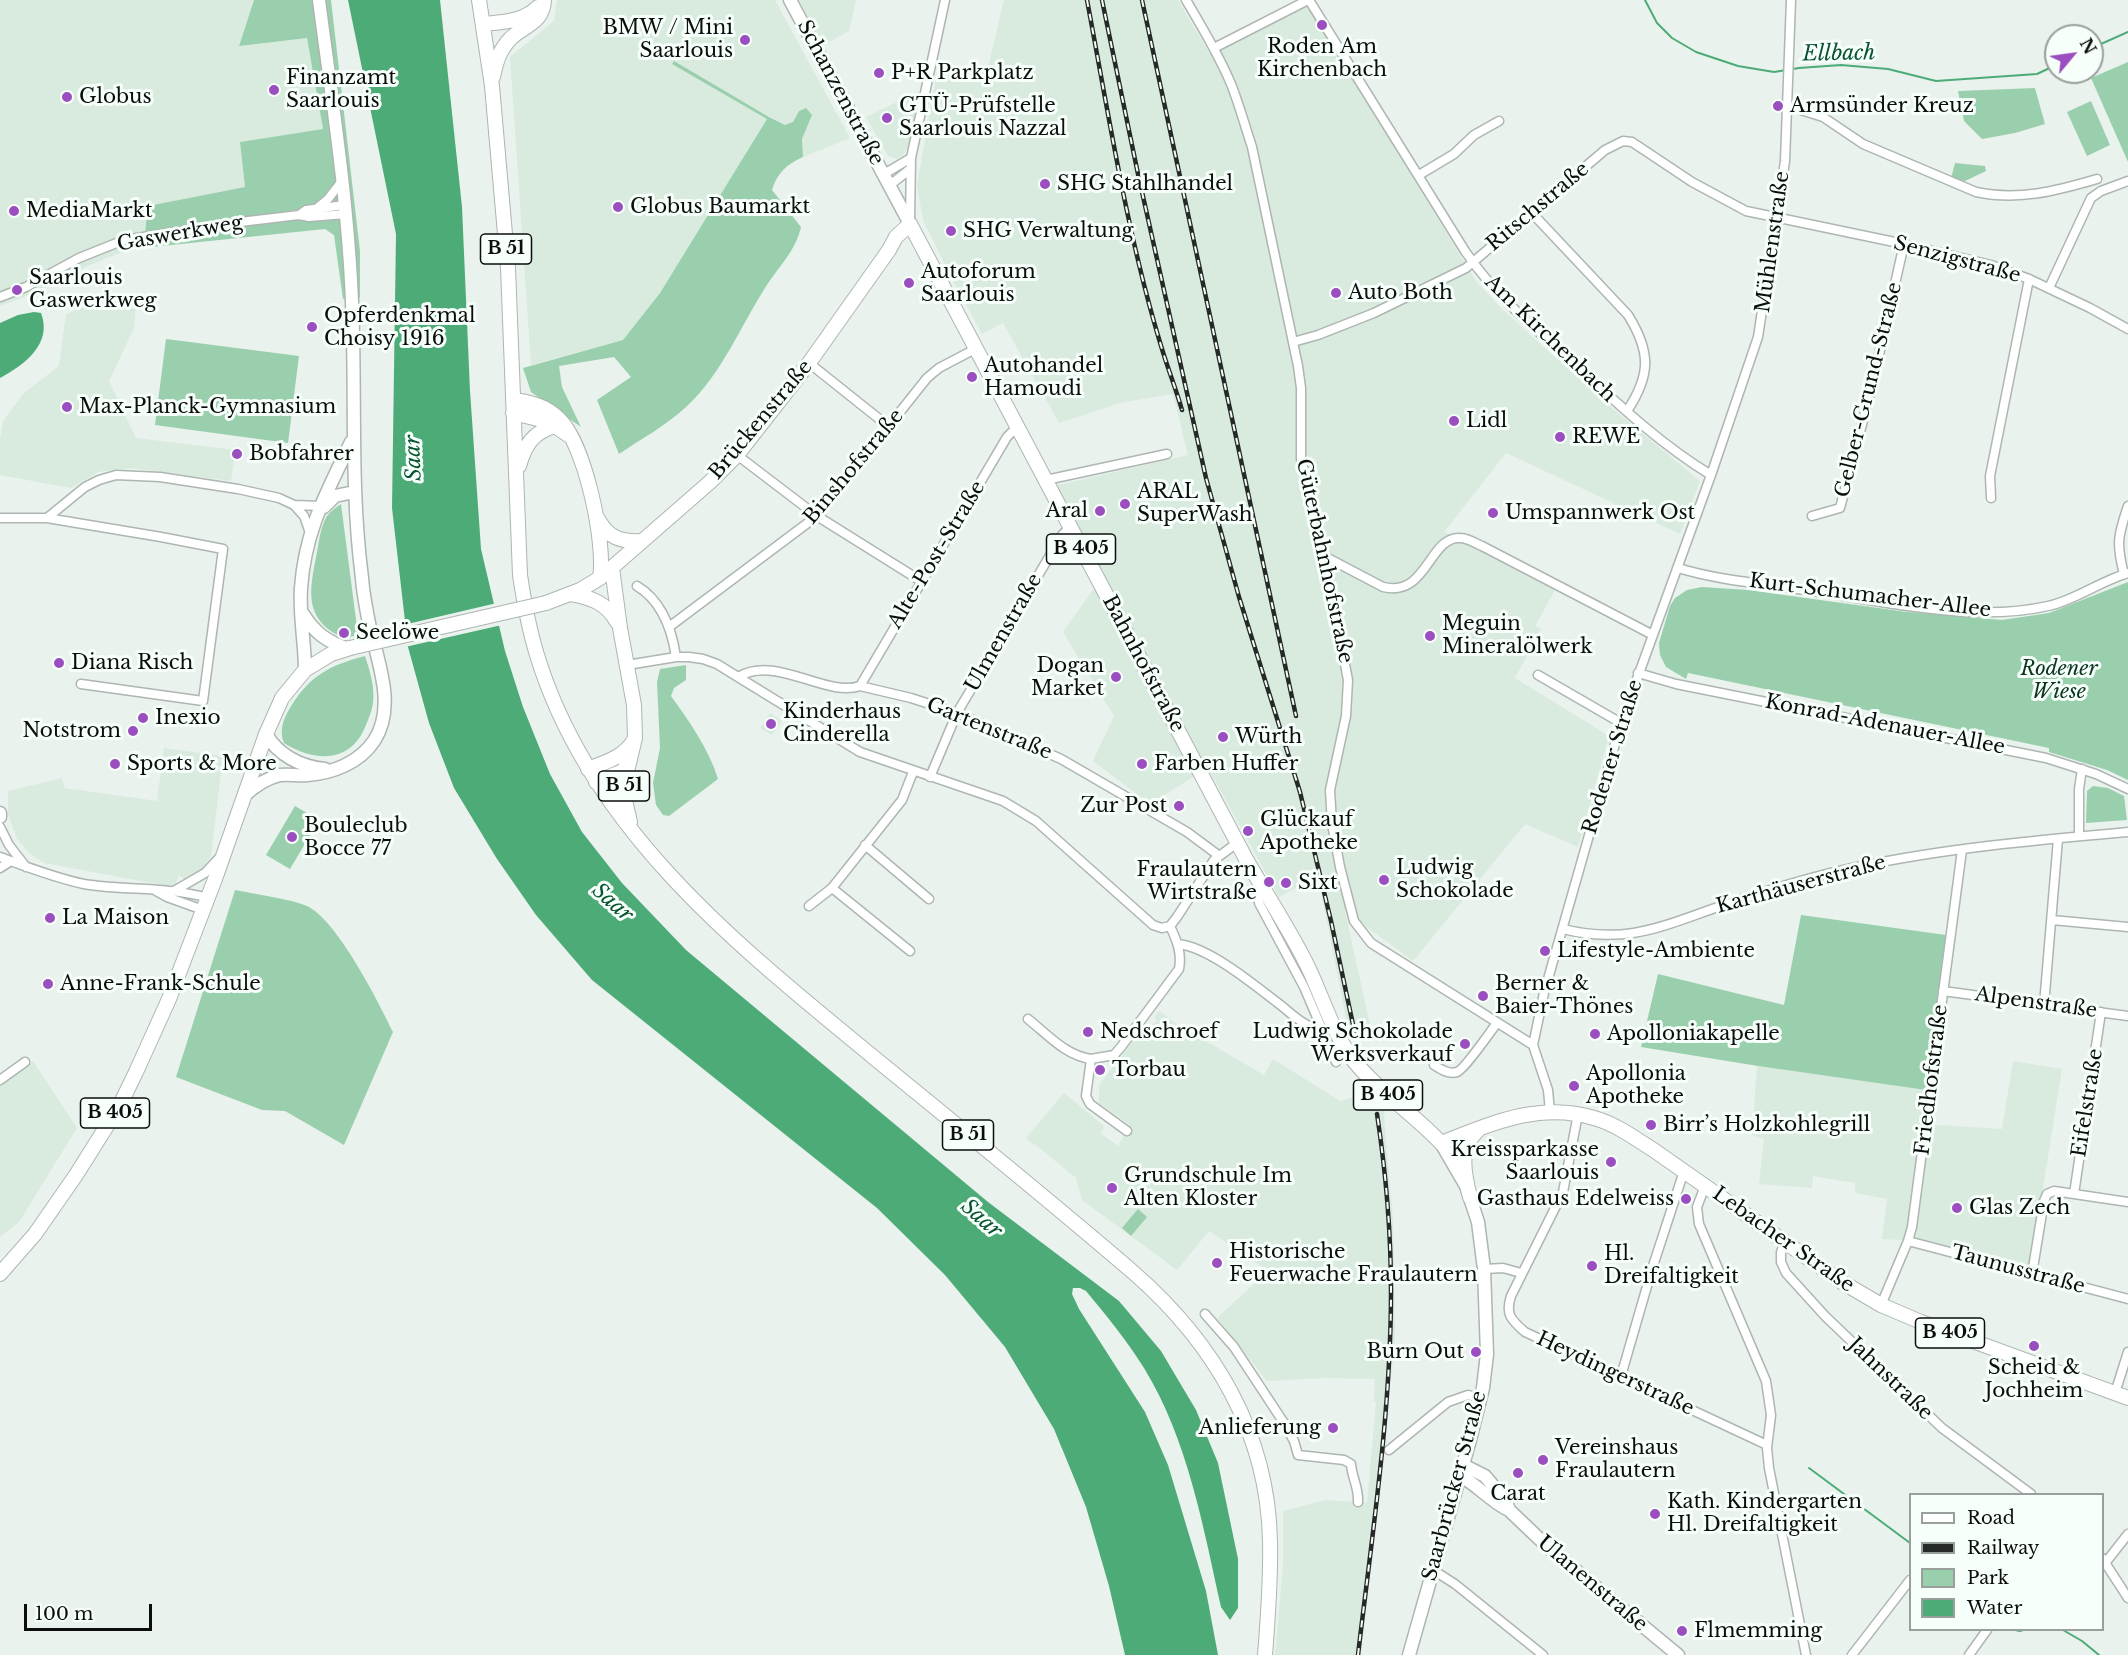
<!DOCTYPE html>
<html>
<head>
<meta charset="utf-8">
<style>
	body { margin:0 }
	#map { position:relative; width:2128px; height:1655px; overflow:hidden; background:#e9f2ec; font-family:"Libre Baskerville",serif }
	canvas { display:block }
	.legend { position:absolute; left:1909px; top:1493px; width:195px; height:138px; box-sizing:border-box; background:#f7fffa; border:2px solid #999f9b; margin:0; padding:8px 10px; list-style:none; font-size:18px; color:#0b0e0c }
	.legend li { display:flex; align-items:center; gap:12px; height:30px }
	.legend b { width:30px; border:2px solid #999f9b }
	.north { position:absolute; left:2044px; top:24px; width:60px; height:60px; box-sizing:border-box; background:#f7fffa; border:2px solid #999f9b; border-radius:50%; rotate:61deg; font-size:16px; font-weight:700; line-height:24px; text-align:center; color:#0b0e0c }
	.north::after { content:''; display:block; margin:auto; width:21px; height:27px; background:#9b4ebf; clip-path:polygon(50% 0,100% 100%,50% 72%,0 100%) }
	.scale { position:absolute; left:24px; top:1604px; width:128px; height:27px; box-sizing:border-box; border:3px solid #0b0e0c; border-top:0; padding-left:8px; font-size:18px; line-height:21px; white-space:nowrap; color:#0b0e0c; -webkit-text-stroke:4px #f7fffa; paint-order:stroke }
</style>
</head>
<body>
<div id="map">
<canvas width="2128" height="1655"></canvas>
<ul class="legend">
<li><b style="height:8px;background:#fff"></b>Road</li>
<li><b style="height:8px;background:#252927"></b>Railway</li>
<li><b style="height:16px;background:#9acfae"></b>Park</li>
<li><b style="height:16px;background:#4dab78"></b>Water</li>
</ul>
<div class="north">N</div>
<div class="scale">100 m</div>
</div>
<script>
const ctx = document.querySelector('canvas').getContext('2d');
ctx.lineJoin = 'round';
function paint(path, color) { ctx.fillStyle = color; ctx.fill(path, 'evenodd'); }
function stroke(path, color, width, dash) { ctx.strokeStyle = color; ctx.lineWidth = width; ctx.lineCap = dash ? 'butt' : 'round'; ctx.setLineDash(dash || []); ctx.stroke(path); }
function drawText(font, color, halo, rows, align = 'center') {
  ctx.font = font + ' "Libre Baskerville",serif'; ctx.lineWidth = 6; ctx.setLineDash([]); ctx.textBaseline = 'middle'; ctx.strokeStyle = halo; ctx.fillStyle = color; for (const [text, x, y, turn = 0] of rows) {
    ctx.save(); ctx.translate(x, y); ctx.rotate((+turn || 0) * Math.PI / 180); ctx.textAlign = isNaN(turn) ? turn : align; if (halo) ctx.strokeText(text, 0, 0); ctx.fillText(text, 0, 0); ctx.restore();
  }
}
paint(new Path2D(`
	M0 0H254L239 45 307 38 323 129 240 142 245 187 149 206 144 243 88 266 37 292 0 306Z
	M557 0H775L850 138 803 157 802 139 812 115 799 111 793 122 785 125 672 63 767 119 660 293 623 340 531 365 510 57 554 21Z
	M799 0H856L849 31 824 45Z
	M1004 0H1178L1210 54 1306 4 1476 281 1500 307 1536 340 1613 409 1700 481 1680 534 1506 453 1444 532 1555 590 1535 626 1541 629 1515 678 1609 736 1578 847 1525 824 1413 961 1345 911 1372 1034 1353 1037 1348 1028 1318 876 1279 897 1208 768 1150 804 1093 761 1114 716 1063 632 1102 577 1054 486 1188 455 1173 394 1120 403 1059 423 1003 323 982 334 954 283 923 220 917 185 937 72H987Z
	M918 92 910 144 903 155 897 159 888 156 866 117Z
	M108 306 136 308 134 328 109 381 136 438 235 450 231 481 131 468 98 472 71 488 0 475V440L3 421 24 393 59 366 66 314 84 307Z
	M770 713 782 721 772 735 760 728Z
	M164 748 223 756 211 856 203 868 186 880 179 875 175 885 168 886 44 863 29 853 17 839 8 814V791L62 778 64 788 157 801Z
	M1159 1011 1180 1026 1264 1075 1273 1059 1340 1101 1357 1096 1385 1111 1384 1117 1393 1221 1395 1339 1361 1655H1275L1283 1565V1511L1326 1500 1367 1503 1376 1402 1374 1401 1375 1379 1325 1378 1267 1381 1217 1318 1268 1271 1209 1231 1177 1270 1082 1200 1076 1178 1035 1144 1034 1145 1026 1138 1064 1093 1105 1127 1100 1133 1118 1146 1130 1125 1099 1103V1085L1138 1035 1157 1021 1154 1018Z
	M33 1061 77 1128 19 1222 0 1237V1085Z
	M2013 1061 2062 1069 2030 1269 1918 1241 1882 1239 1887 1199 1855 1193V1183L1813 1176 1812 1188 1759 1184 1764 1139 1752 1135 1757 1066 1926 1090 1922 1124 2002 1129Z`), '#d9eadf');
paint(new Path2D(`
	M254 0H331L360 251V298L343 299 334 235 325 229 152 247 144 243 148 206 245 187 240 142 323 129 307 38 239 46Z
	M674 61 769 117 785 125 793 122 799 111 806 108 812 115 802 139 803 157C787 164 777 173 772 190L801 227C796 250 780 265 767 285 741 325 722 374 686 407 667 425 641 439 619 454L597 400 631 377 614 357 559 366 562 387 581 427 531 392 523 368 623 340 660 293 767 119 672 64Z
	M2128 62V162L2091 78Z
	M2035 88 2045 124 2015 133 1982 139 1964 121 1958 91Z
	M2091 101 2110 145 2087 156 2067 112Z
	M1955 163 1985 166 1986 171 1965 181 1951 178Z
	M166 339 299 356 288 443 155 425Z
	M341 504 358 635C346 638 338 637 328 629 303 609 312 580 317 552 319 541 321 525 327 516 331 511 336 507 341 504Z
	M2128 582V780L2107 770 2049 752V748L1688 673 1686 679 1666 667 1660 655 1659 643 1670 606 1675 598 1687 590 1702 587 1748 590 1907 612 2002 620 2049 613Z
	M365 656C370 671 375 687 373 703 372 710 369 718 366 725 351 764 314 762 284 743 279 731 283 719 290 708 309 676 330 665 365 656Z
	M686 665V680L674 688 671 696C689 721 709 749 718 779L669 816 663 815 656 805 653 783 660 748 657 682 660 669Z
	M2093 786 2108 788 2124 796 2127 820 2086 823 2087 791Z
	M295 806 319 820 290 869 266 855Z
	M235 890C254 894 291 899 307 906 337 920 378 1001 393 1032L344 1145 285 1111 262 1110 176 1077Z
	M1801 915 1946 935 1926 1090 1758 1066 1641 1047 1658 974 1784 1005Z
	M1138 1209 1147 1217 1131 1236 1122 1228Z`), '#9acfae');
paint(new Path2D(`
	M348 0H440L462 207 470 391 481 549 505 651 523 707 550 774 582 832 622 883 686 950 988 1202 1119 1301 1161 1351 1196 1410 1218 1463 1238 1559V1608L1230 1620 1221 1607C1203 1526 1188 1440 1144 1368 1127 1341 1107 1316 1086 1291L1080 1288H1073L1072 1294 1079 1309 1145 1412 1168 1465 1206 1591 1218 1655H1125L1109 1586 1086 1507 1054 1429 1005 1347 945 1275 877 1208 592 980 536 915 497 859 454 788 429 723 408 647 392 508 396 234Z
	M34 312 41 313C53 344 24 365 0 378V323L18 315Z`), '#4dab78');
paint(new Path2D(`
	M497 603 502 625 405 647 403 625Z`), '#e9f2ec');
stroke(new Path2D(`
	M1645 0 1657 23 1672 38 1696 52 1738 66 1774 72 1799 68 1841 65 1888 69 1936 81 2037 74 2056 65
	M2092 48 2128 32
	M1809 1468 1910 1543
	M2015 1630 2020 1631 2023 1630
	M2063 1630 2082 1641 2099 1655`), '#4dab78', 2);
const street = new Path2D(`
	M1186 0C1202 27 1219 55 1231 84 1239 104 1245 126 1252 147L1298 366 1301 388V459L1324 556 1348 680 1346 716 1330 790 1332 824 1340 867 1354 921 1371 943 1533 1045
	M1309 0 1465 251C1496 297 1539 332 1580 369 1621 407 1663 446 1711 475
	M1214 48 1308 0
	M1788 106 1823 117 1863 144 1976 192C2019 201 2056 191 2097 179
	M884 174 911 158
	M1419 175 1454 154 1474 135 1499 121
	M890 185 909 170
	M317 208 328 199 342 181
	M1531 212 1628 315C1651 352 1651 375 1627 411
	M299 215 306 210 344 205
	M910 221 911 158 945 0
	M2049 288 2091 198 2101 191 2128 181
	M0 297 26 287 79 258 124 240 240 222 299 215 309 217 346 214
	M1293 342 1318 335 1374 313 1466 268 1605 150 1623 141 1632 142 1692 182 1746 211 1904 244 1991 265 2029 279 2090 308 2128 329
	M809 363 888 426
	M737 455 817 516 921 581
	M1046 480 1167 454
	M1991 498 1990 476 2029 279
	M294 505 304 516 310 533
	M1812 516 1840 508 1871 390 1904 244
	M0 518H47L85 487 99 480 116 475 160 477 238 489 279 498 294 505 321 506
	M47 518 161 537 223 549 203 701 81 684
	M1324 556 1383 587C1427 598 1429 536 1460 538 1468 538 1475 543 1482 546L1653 635
	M1678 568C1721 581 1767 584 1812 591 1887 602 1973 623 2048 606 2076 600 2100 581 2128 573
	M2124 574C2116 544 2118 535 2128 506
	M637 586C662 601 672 630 676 657
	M669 627 817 516 927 378 939 368 977 348
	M627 665 676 657H689L703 659 717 664 738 677 860 752 1003 801 1036 821 1153 925 1162 928 1170 926
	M1638 673 1676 684 2046 758 2096 774 2128 789
	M1538 675 1621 723
	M738 677C776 654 826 698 860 686L911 698 957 713 1061 759 1187 832 1218 855
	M860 686 1007 437 1017 427
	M930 777 957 713 1062 535 1070 527
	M0 827 9 845 26 867
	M2079 836V789L2082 769
	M865 845 929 899
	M0 857C27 867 55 878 84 884 125 891 167 886 208 898
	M0 868 11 861
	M1257 884 1259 903 1304 987 1336 1062
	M832 888 910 951
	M156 891 167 897 203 910
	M174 891 205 873 219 858
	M809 906 832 888 902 800 913 772
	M2052 920 2128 927
	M1170 926 1177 917 1214 860 1237 843
	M1563 929C1631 946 1668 923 1730 903 1772 889 1814 876 1857 867 1946 848 2038 840 2128 832
	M1178 944C1210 947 1258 988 1283 1007 1295 1017 1307 1028 1323 1031
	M1943 991 2128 1016
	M2044 1005 2058 839
	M1028 1019C1047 1034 1066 1056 1091 1059
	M1434 1065C1440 1069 1449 1075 1457 1072 1465 1069 1490 1032 1497 1023
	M0 1080 25 1062
	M1550 1112 1548 1090 1533 1045 1544 993 1621 723 1711 475 1758 337 1785 161 1791 0
	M1578 1114 1563 1192 1511 1296C1505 1314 1511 1320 1525 1332L1767 1445
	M1127 1131 1090 1104 1086 1096 1091 1059 1114 1055 1121 1047 1179 969C1182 953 1177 941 1170 926
	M1705 1186 1697 1207 1699 1224 1766 1381 1771 1415 1767 1448 1769 1468 1806 1655
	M2074 1194 2101 1012
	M1908 1241 2128 1299
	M1785 1242 1781 1252V1262L1786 1273 1825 1316 1942 1428 2031 1494
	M1484 1269 1503 1268 1521 1273
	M2032 1274 2044 1201 2047 1194 2054 1191 2128 1202
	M1881 1305 1908 1241 1912 1227 1962 850
	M1205 1314 1234 1347 1284 1423 1294 1441 1298 1455 1344 1460 1351 1464C1352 1478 1359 1488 1358 1502
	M1621 1376 1652 1269 1684 1171
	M2115 1393 2128 1352
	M1389 1450 1448 1402 1468 1395 1481 1398
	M2102 1558 2128 1598
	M2106 1562 2128 1534
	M1433 1570 1455 1584 1543 1655
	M1852 1655 1910 1580
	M1969 1655 1987 1630`);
const secondary = new Path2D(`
	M790 0 910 224
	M324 507 335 496 354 492
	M303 614C315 633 326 641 348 649
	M305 670C305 643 299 615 301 588 305 530 327 492 351 442
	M266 734C278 755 301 767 325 769
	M245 795C255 786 267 778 280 775 289 774 299 776 307 775 333 773 359 763 374 741 397 706 377 660 369 623 366 608 363 593 362 578 350 486 356 394 352 302 348 201 332 100 319 0
	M0 813V817
	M1463 1465 1485 1476 1506 1501 1509 1510
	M1459 1475C1478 1485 1491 1502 1509 1510L1551 1550 1678 1655
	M1409 1655 1470 1440 1483 1388 1487 1354 1484 1269 1478 1222 1466 1186 1441 1143`);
const primary = new Path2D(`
	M479 0 492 86 508 268 520 575C524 602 529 629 537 655 590 829 737 945 872 1056 960 1128 1048 1199 1134 1273 1214 1343 1268 1433 1270 1541 1271 1579 1268 1617 1265 1655
	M483 24C503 22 523 22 538 7
	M493 77C496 62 500 49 511 38 525 25 543 23 544 0
	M513 400C530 402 546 406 559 419 585 444 606 543 600 578
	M513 413 538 419 555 426
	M519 466C525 445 533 432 555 426L568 435
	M598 519C608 538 621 542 642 541
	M612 568 620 628 634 705 635 738 625 780 624 796 630 822
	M570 594C590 597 607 603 617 622
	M546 603 580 590 600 578 710 482 737 455 809 363 889 250 896 237 910 224 1246 859C1267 896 1290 930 1308 967 1323 998 1333 1034 1354 1061 1379 1092 1414 1114 1441 1143 1490 1124 1540 1101 1594 1118 1616 1124 1636 1139 1655 1151L1842 1282 1881 1305 1921 1322 2128 1398
	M588 769C606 762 624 757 634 740
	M596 782 623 771 629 762
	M1470 1197C1464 1173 1458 1148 1479 1129
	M0 1274 35 1234 76 1175 120 1105 136 1072 169 999 215 879 266 734 282 698 305 670 331 654 350 648`);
stroke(street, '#adb6b0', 11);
stroke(secondary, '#adb6b0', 15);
stroke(primary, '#adb6b0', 16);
stroke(street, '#fff', 8);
stroke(secondary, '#fff', 12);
stroke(primary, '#fff', 14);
const rail = new Path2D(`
	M1087 0C1109 116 1127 235 1162 349 1168 369 1176 389 1182 410
	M1102 0 1138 174 1206 478 1239 597 1300 792 1331 921 1355 1034
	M1142 0 1296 716
	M1358 1655C1372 1535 1391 1413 1391 1292 1391 1232 1386 1173 1377 1114`);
stroke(rail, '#252927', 4.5);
stroke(rail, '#f7fffa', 2, [7]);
const primaryBridge = new Path2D(`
	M350 648 546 603`);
stroke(primaryBridge, '#adb6b0', 16, []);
stroke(primaryBridge, '#fff', 14);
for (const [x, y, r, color] of [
	[1322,25,6,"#9b4ebf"],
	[745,40,6,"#9b4ebf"],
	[879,73,6,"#9b4ebf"],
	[274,90,6,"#9b4ebf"],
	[67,97,6,"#9b4ebf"],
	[1778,106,6,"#9b4ebf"],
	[887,118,6,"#9b4ebf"],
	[1045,184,6,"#9b4ebf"],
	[618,207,6,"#9b4ebf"],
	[14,211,6,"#9b4ebf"],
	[951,231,6,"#9b4ebf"],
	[909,283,6,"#9b4ebf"],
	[17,290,6,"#9b4ebf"],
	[1336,293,6,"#9b4ebf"],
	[312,327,6,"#9b4ebf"],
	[972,377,6,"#9b4ebf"],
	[67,407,6,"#9b4ebf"],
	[1454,421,6,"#9b4ebf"],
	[1560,437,6,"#9b4ebf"],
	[237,454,6,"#9b4ebf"],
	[1125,504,6,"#9b4ebf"],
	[1100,511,6,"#9b4ebf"],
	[1493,513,6,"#9b4ebf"],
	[344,633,6,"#9b4ebf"],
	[1430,636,6,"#9b4ebf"],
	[59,663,6,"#9b4ebf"],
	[1116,677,6,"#9b4ebf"],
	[143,718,6,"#9b4ebf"],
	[771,724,6,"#9b4ebf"],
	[133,731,6,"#9b4ebf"],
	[1223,737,6,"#9b4ebf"],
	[115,764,6,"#9b4ebf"],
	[1142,764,6,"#9b4ebf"],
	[1179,806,6,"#9b4ebf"],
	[1248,831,6,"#9b4ebf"],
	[292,837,6,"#9b4ebf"],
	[1384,880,6,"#9b4ebf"],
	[1269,882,6,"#9b4ebf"],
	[1286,883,6,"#9b4ebf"],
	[50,918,6,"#9b4ebf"],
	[1545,951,6,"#9b4ebf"],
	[48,984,6,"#9b4ebf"],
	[1483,996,6,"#9b4ebf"],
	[1088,1032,6,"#9b4ebf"],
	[1595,1034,6,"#9b4ebf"],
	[1465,1044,6,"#9b4ebf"],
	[1100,1070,6,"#9b4ebf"],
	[1574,1086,6,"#9b4ebf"],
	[1651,1125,6,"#9b4ebf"],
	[1611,1162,6,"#9b4ebf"],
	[1112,1188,6,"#9b4ebf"],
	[1686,1199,6,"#9b4ebf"],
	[1957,1208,6,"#9b4ebf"],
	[1217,1263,6,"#9b4ebf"],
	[1592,1266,6,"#9b4ebf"],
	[2034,1346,6,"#9b4ebf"],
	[1476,1352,6,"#9b4ebf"],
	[1333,1428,6,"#9b4ebf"],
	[1543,1460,6,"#9b4ebf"],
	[1518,1473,6,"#9b4ebf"],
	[1655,1514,6,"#9b4ebf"],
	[1682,1631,6,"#9b4ebf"]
]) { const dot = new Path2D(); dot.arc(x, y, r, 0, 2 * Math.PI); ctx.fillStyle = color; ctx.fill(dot); stroke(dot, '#f7fffa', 2); }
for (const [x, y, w] of [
	[506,249,51],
	[1081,549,69],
	[624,786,51],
	[1388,1095,69],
	[115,1113,69],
	[968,1135,51],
	[1950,1333,69]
]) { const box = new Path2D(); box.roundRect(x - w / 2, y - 15, w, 30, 4.5); ctx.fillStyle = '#f7fffa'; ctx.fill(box); stroke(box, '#0b0e0c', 1.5); }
drawText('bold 18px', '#0b0e0c', null, [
	["B 51",506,249],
	["B 405",1081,549],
	["B 51",624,786],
	["B 405",1388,1095],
	["B 405",115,1113],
	["B 51",968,1135],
	["B 405",1950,1333]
]);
drawText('20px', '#0b0e0c', '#f7fffa', [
	["BMW / Mini",733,28,"right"],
	["Saarlouis",733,51,"right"],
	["Roden Am",1322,47,"center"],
	["Kirchenbach",1322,70,"center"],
	["P+R Parkplatz",891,73],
	["Finanzamt",286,78],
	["Saarlouis",286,101],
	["Globus",79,97],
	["GTÜ-Prüfstelle",899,106],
	["Saarlouis Nazzal",899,129],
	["Armsünder Kreuz",1790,106],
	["SHG Stahlhandel",1057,184],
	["Globus Baumarkt",630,207],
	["MediaMarkt",26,211],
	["SHG Verwaltung",963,231],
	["Autoforum",921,272],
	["Saarlouis",921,295],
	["Saarlouis",29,278],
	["Gaswerkweg",29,301],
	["Auto Both",1348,293],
	["Opferdenkmal",324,316],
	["Choisy 1916",324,339],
	["Autohandel",984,366],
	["Hamoudi",984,389],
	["Max-Planck-Gymnasium",79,407],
	["Lidl",1466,421],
	["REWE",1572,437],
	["Bobfahrer",249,454],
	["ARAL",1137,492],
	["SuperWash",1137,515],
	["Aral",1088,511,"right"],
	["Umspannwerk Ost",1505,513],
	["Meguin",1442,624],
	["Mineralölwerk",1442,647],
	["Seelöwe",356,633],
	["Diana Risch",71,663],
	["Dogan",1104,666,"right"],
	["Market",1104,689,"right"],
	["Kinderhaus",783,712],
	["Cinderella",783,735],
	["Inexio",155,718],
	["Notstrom",121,731,"right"],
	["Würth",1235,737],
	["Sports & More",127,764],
	["Farben Huffer",1154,764],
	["Zur Post",1167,806,"right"],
	["Glückauf",1260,820],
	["Apotheke",1260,843],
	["Bouleclub",304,826],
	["Bocce 77",304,849],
	["Ludwig",1396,868],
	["Schokolade",1396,891],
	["Fraulautern",1257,870,"right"],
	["Wirtstraße",1257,893,"right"],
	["Sixt",1298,883],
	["La Maison",62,918],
	["Lifestyle-Ambiente",1557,951],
	["Anne-Frank-Schule",60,984],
	["Berner &",1495,984],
	["Baier-Thönes",1495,1007],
	["Nedschroef",1100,1032],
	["Ludwig Schokolade",1453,1032,"right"],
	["Werksverkauf",1453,1055,"right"],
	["Apolloniakapelle",1607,1034],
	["Torbau",1112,1070],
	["Apollonia",1586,1074],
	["Apotheke",1586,1097],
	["Birr’s Holzkohlegrill",1663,1125],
	["Kreissparkasse",1599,1150,"right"],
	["Saarlouis",1599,1173,"right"],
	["Grundschule Im",1124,1176],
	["Alten Kloster",1124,1199],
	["Gasthaus Edelweiss",1674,1199,"right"],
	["Glas Zech",1969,1208],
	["Historische",1229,1252],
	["Feuerwache Fraulautern",1229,1275],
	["Hl.",1604,1254],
	["Dreifaltigkeit",1604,1277],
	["Burn Out",1464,1352,"right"],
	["Scheid &",2034,1368,"center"],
	["Jochheim",2034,1391,"center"],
	["Anlieferung",1321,1428,"right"],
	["Vereinshaus",1555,1448],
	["Fraulautern",1555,1471],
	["Carat",1518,1494,"center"],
	["Kath. Kindergarten",1667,1502],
	["Hl. Dreifaltigkeit",1667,1525],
	["Flmemming",1694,1631]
], 'left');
drawText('20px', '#0b0e0c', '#f7fffa', [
	["Schanzenstraße",840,93,62],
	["Ritschstraße",1538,207,-40],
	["Gaswerkweg",180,234,-10],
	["Mühlenstraße",1773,242,-82],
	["Senzigstraße",1957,260,15],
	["Am Kirchenbach",1550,339,44],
	["Gelber-Grund-Straße",1869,390,-76],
	["Brückenstraße",761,420,-50],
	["Binshofstraße",854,467,-50],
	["Alte-Post-Straße",937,555,-59],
	["Güterbahnhofstraße",1324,561,78],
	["Kurt-Schumacher-Allee",1870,596,7],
	["Ulmenstraße",1004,633,-60],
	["Bahnhofstraße",1143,664,62],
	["Konrad-Adenauer-Allee",1885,725,11],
	["Gartenstraße",989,729,22],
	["Rodener Straße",1613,757,-73],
	["Karthäuserstraße",1801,885,-15],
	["Alpenstraße",2036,1003,8],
	["Friedhofstraße",1932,1080,-83],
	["Eifelstraße",2088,1103,-81],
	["Lebacher Straße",1783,1240,35],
	["Taunusstraße",2018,1270,15],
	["Heydingerstraße",1615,1374,25],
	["Jahnstraße",1890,1379,44],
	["Saarbrücker Straße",1455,1486,-75],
	["Ulanenstraße",1592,1584,40]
]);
drawText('italic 20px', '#0b341f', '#f7fffa', [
	["Rodener",2059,669],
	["Wiese",2059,692]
]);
drawText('italic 21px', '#085331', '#f7fffa', [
	["Ellbach",1839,54,-1],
	["Saar",414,458,-92],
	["Saar",612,903,41],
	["Saar",981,1219,41]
]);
</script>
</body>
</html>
